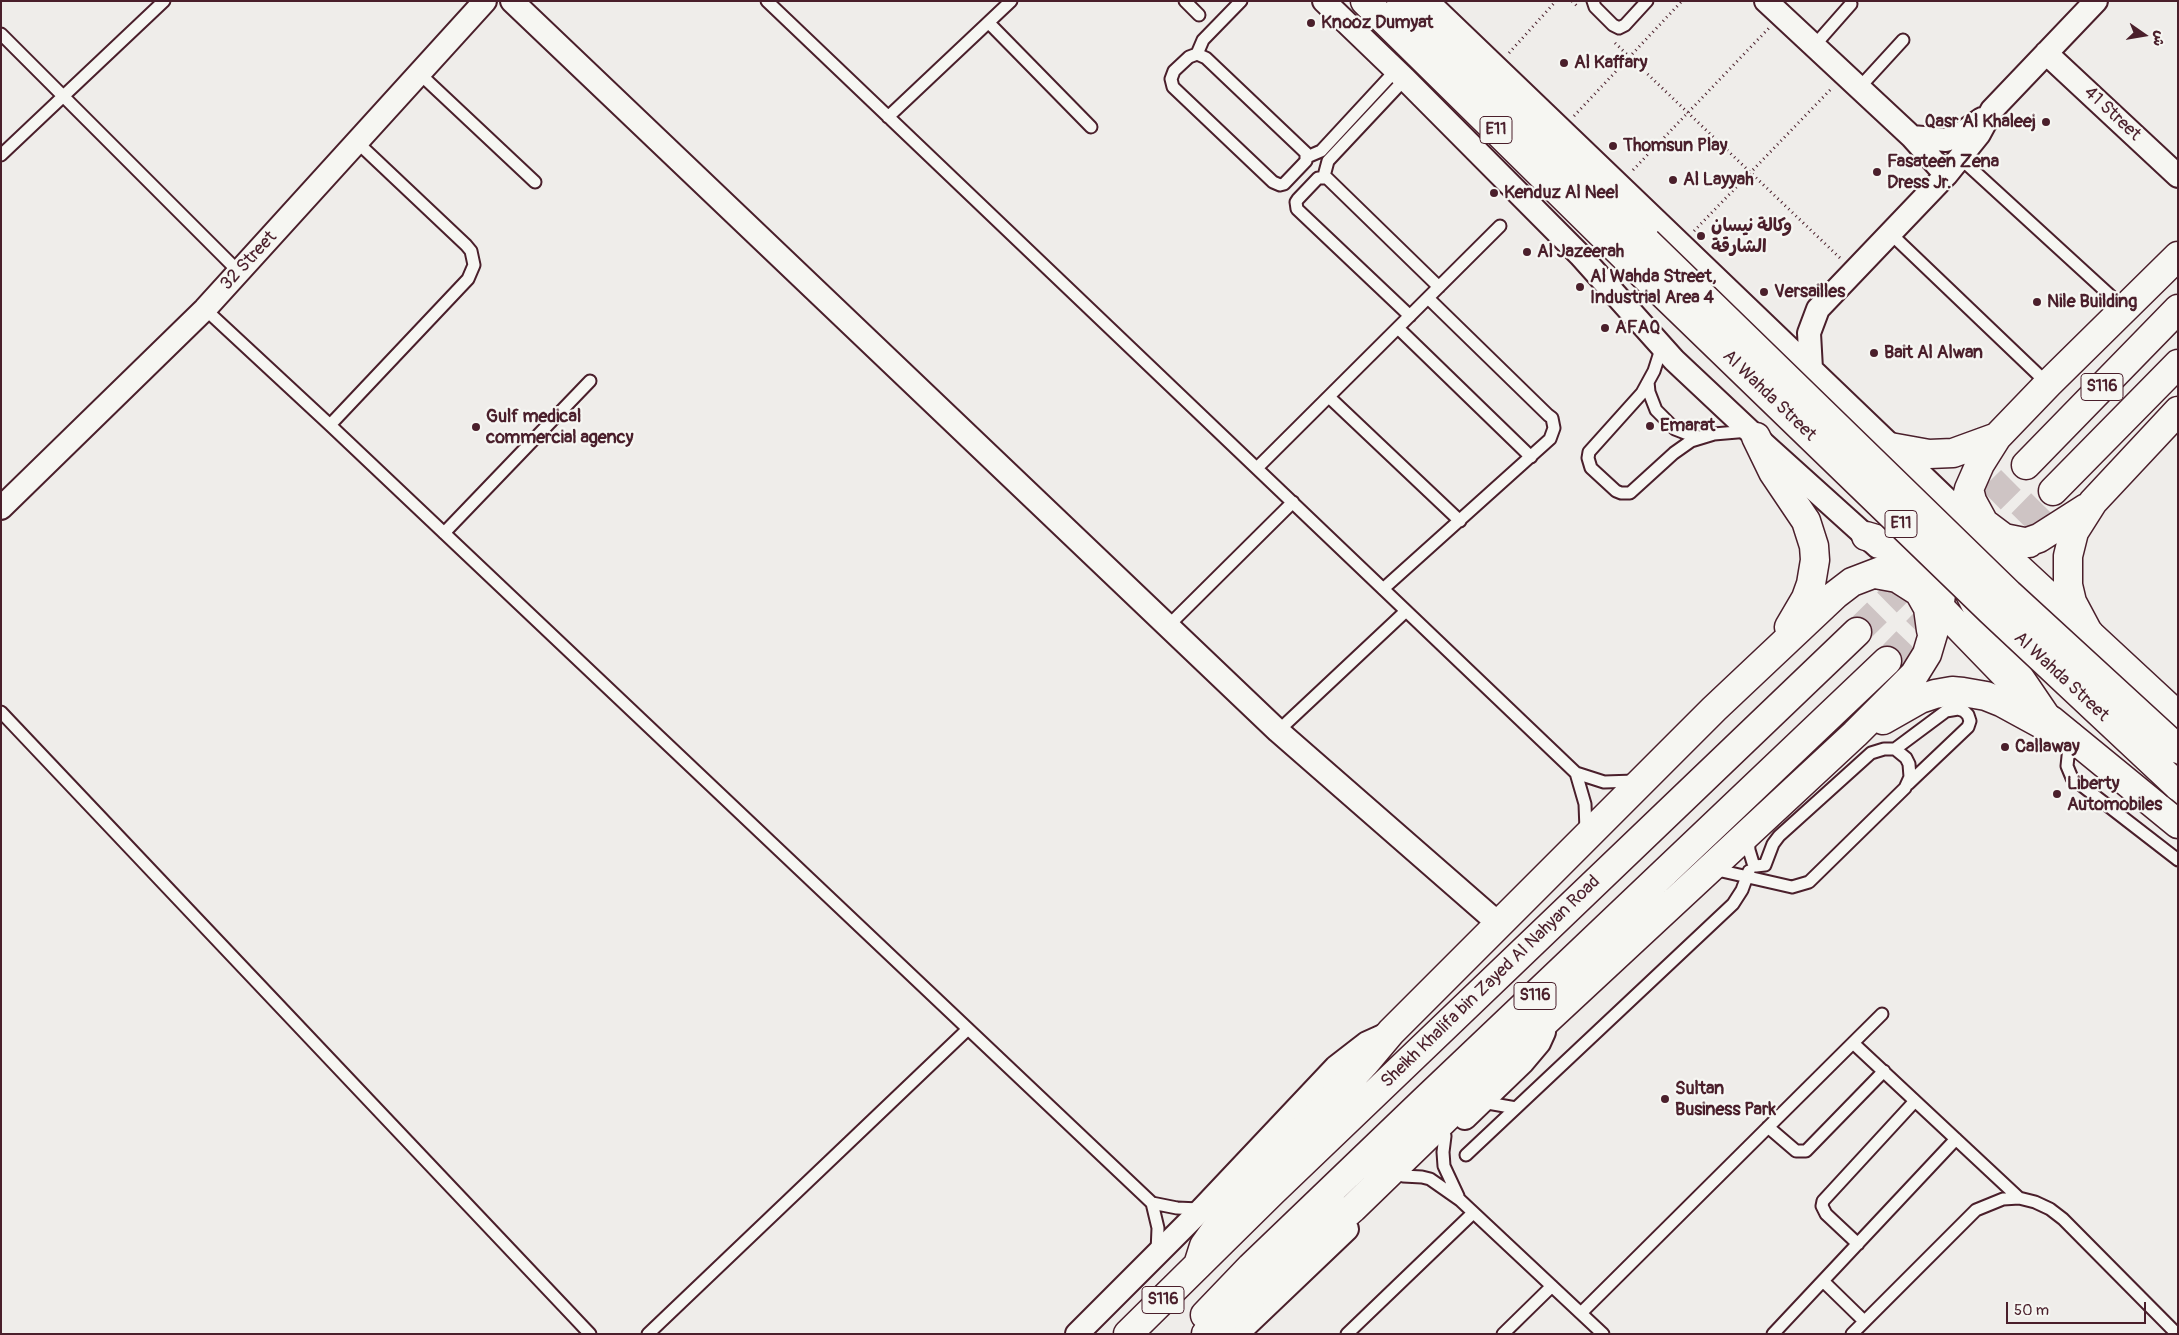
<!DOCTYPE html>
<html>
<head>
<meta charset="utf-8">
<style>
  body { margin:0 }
  #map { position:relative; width:2179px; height:1335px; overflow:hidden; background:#efedea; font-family:Pangolin,"Playpen Sans Arabic",sans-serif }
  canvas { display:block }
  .frame { position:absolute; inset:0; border:2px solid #4a1f2b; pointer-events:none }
  .north { position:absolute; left:2119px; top:10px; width:50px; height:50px; -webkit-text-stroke:4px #f6f6f2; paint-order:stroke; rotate:103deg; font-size:14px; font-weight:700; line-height:20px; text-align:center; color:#4a1f2b }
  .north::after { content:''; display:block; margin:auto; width:18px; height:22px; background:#4a1f2b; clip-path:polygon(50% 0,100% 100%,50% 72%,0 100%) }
  .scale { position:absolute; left:2006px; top:1302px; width:140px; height:22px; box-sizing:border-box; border:2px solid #4a1f2b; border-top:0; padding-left:6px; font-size:15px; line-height:18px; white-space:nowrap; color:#4a1f2b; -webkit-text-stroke:4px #f6f6f2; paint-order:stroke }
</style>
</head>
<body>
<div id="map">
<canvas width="2179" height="1335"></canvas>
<div class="frame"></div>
<div class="north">ش</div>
<div class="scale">50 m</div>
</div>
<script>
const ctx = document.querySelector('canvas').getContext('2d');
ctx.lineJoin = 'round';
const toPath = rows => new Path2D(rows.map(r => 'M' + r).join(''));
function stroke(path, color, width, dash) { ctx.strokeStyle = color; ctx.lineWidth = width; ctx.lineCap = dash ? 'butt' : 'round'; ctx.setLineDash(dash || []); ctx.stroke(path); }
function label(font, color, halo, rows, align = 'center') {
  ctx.font = font + ' Pangolin,"Playpen Sans Arabic",sans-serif'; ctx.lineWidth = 4.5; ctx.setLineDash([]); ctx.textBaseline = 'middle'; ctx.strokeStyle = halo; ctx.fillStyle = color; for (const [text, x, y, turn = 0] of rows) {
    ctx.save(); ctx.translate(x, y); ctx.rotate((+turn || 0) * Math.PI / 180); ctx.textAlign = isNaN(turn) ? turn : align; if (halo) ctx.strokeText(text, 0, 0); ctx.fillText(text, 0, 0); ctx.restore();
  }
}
stroke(toPath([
  [1961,529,2026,465],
  [1992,553,2053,491],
  [1857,632,1922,568],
  [1887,661,1943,603]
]), '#cec4c4', 28, [28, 14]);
const service = toPath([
  [767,1,1576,773,1604,782,1635,781],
  [1185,1,1199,15],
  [1593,1,1595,7,1613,25,1619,28,1625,25,1647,1],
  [989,23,1091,127],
  [1,34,239,272],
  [1814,46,1851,4],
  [1197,54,1206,58,1306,153,1306,161,1284,184,1280,185,1273,182,1173,87,1171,79,1174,71,1189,57,1197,54],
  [1197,54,1203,40,1241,1],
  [420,74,535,182],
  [1859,88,1903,40],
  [888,117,1011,1],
  [1,155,164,1],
  [1307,157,1321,151,1396,70],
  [1960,158,2125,309],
  [1324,176,1328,161,1405,79],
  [1890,233,2048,384],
  [205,309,330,425,1152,1203,1158,1228,1157,1252],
  [1410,316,1297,209,1296,202,1298,199,1318,178,1327,178,1439,287],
  [1398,328,1531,457],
  [1662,346,1654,371,1642,393,1589,452,1588,458,1591,468,1616,491,1621,493,1630,493,1674,453,1691,441,1714,434,1749,431],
  [1648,382,1649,392,1656,410,1675,429,1693,436,1701,437],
  [1329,397,1460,521],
  [330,425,468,279,474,265,471,251,466,245,358,143],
  [1257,468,1500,226],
  [444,533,590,381],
  [1383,589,1550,439,1554,428,1552,418,1548,415,1428,298],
  [1168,626,1293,502],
  [1,712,590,1334],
  [1278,731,1406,611],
  [2070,737,2067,766,2072,778,2178,860],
  [1895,749,1946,711,1958,709,1964,711,1968,715,1970,721,1968,727,1908,784],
  [1576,773,1585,804,1586,830],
  [1713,869,1792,887,1809,882,1905,788,1910,777,1909,764,1906,758,1895,749,1884,749,1871,753,1779,836,1773,844,1765,865,1756,866,1753,863,1749,850,1748,837],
  [1853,1043,2019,1198],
  [1482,1102,1516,1108],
  [1768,1127,1796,1151,1806,1151,1884,1071],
  [1445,1136,1443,1152,1444,1166,1458,1196],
  [1466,1155,1733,904,1742,890,1749,871],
  [1403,1176,1422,1177,1430,1179,1460,1200,1603,1334],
  [1152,1203,1177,1208,1199,1209],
  [1858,1244,1826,1214,1822,1206,1823,1201,1915,1101],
  [1823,1281,1864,1321],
  [1581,1313,1882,1014],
  [648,1334,968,1029],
  [1347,1334,1473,1213],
  [1503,1334,1552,1286],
  [1773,1334,1956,1139],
  [1852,1334,1976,1210,2003,1199,2019,1198,2035,1202,2050,1209,2063,1219,2177,1334]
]);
const minor = toPath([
  [512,1,1278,731,1499,924],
  [1324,1,1405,79,1580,255,1674,360,1756,437,1878,547],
  [1427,1,1962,514],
  [1766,1,1912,137,1946,175],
  [2046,53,2178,176],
  [1912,137,1946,140,1959,135,1982,119],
  [1811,369,1809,333,1818,309,1946,175,1979,134,1992,110,2096,1],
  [1,508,205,309,485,1],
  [1465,1118,1523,1062,1539,1043,1544,1032],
  [1077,1334,1202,1209,1336,1067,1367,1043,1387,1034],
  [1237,1334,1347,1229]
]);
const tertiary = toPath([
  [1985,537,2178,716],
  [1925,592,2017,687],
  [2051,720,2178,824]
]);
const trunk = toPath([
  [1756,437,1773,472,1806,521,1814,546,1815,560,1811,584,1806,598,1789,627],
  [1890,447,1929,454,1953,453,1997,437],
  [2026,465,2178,309],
  [1969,489,1972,501,1984,523,2004,538,2029,543],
  [2053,491,2178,364],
  [1866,536,1903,547,1922,550,1959,553,1999,552,2039,538,2086,508],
  [1875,574,1897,578,1919,592,1928,608,1931,630],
  [2007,587,2089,633],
  [2088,632,2072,602,2068,585,2068,556,2074,532,2093,502,2178,411],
  [2045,715,1992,637,1967,588,1959,553,1958,541,1959,528,1969,489,1980,464,1997,437,2048,384,2178,256],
  [1883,720,1920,699,1935,694,1952,691,1963,692,1986,696,2001,702,2045,726,2070,736],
  [1198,1265,1204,1246,1232,1207,1365,1063,1391,1032,1714,709,1835,595,1852,582,1886,569,1922,565,1960,570],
  [1205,1315,1251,1267,1424,1101,1887,661],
  [1128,1334,1272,1192,1857,632],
  [1206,1334,1353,1208,1548,1019,1855,734,1914,675,1927,654,1938,617,1942,587,1942,551,1939,533,1934,519,1918,489,1890,447]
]);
const motorway = toPath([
  [1365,1,1627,259],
  [1401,1,1647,242]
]);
stroke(service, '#4a1f2b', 15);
stroke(minor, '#4a1f2b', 26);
stroke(tertiary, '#4a1f2b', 31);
stroke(trunk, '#4a1f2b', 31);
stroke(motorway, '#4a1f2b', 31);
stroke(toPath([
  [1572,1,1578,7],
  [1615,43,1840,258],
  [1509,53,1556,1],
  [1574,116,1682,1],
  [1633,170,1769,28],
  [1694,231,1832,88]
]), '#4a1f2b', 3, [1, 4]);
stroke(service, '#f6f6f2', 11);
stroke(minor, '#f6f6f2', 22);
stroke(tertiary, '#f6f6f2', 28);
stroke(trunk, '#f6f6f2', 28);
stroke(motorway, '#f6f6f2', 28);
const motorwayBridge = toPath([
  [1647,242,2009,594,2178,749],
  [1627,259,1991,611,2178,786]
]);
stroke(motorwayBridge, '#4a1f2b', 31, []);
stroke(motorwayBridge, '#f6f6f2', 28);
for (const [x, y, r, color] of [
  [1311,23,5,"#4a1f2b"],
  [1564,63,5,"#4a1f2b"],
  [2046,122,5,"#4a1f2b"],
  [1613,146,5,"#4a1f2b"],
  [1877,172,5,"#4a1f2b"],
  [1673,180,5,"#4a1f2b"],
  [1494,193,5,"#4a1f2b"],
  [1701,236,5,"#4a1f2b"],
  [1527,252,5,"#4a1f2b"],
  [1580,287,5,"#4a1f2b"],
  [1764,292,5,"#4a1f2b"],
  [2037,302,5,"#4a1f2b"],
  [1605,328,5,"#4a1f2b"],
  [1874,353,5,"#4a1f2b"],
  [1650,426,5,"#4a1f2b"],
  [476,427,5,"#4a1f2b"],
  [2005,747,5,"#4a1f2b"],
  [2057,794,5,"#4a1f2b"],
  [1665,1099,5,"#4a1f2b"]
]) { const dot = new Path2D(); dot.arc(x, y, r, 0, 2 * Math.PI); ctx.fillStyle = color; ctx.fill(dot); stroke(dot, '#f6f6f2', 2); }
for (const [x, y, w] of [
  [1496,130,32],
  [2102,387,42],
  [1901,524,32],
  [1535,996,42],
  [1163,1300,42]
]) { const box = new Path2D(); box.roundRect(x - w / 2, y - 13.5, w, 27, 4); ctx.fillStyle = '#f6f6f2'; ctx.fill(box); stroke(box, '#4a1f2b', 1); }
label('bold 16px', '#4a1f2b', null, [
  ["E11",1496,130],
  ["S116",2102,387],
  ["E11",1901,524],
  ["S116",1535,996],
  ["S116",1163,1300]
]);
label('bold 18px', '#4a1f2b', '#f6f6f2', [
  ["Knooz Dumyat",1321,23],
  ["Al Kaffary",1574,63],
  ["Qasr Al Khaleej",2036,122,"right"],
  ["Thomsun Play",1623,146],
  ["Fasateen Zena",1887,162],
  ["Dress Jr.",1887,183],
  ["Al Layyah",1683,180],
  ["Kenduz Al Neel",1504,193],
  ["وكالة نيسان",1711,226],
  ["الشارقة",1711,247],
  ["Al Jazeerah",1537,252],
  ["Al Wahda Street,",1590,277],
  ["Industrial Area 4",1590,298],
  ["Versailles",1774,292],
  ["Nile Building",2047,302],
  ["AFAQ",1615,328],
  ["Bait Al Alwan",1884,353],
  ["Gulf medical",486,417],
  ["commercial agency",486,438],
  ["Emarat",1660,426],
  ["Callaway",2015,747],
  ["Liberty",2067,784],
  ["Automobiles",2067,805],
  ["Sultan",1675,1089],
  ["Business Park",1675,1110]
], 'left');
label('18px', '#4a1f2b', '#f6f6f2', [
  ["41 Street",2112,114,43],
  ["32 Street",249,261,-47],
  ["Al Wahda Street",1769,396,44],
  ["Al Wahda Street",2061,677,43],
  ["Sheikh Khalifa bin Zayed Al Nahyan Road",1491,982,-44]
]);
</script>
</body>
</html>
